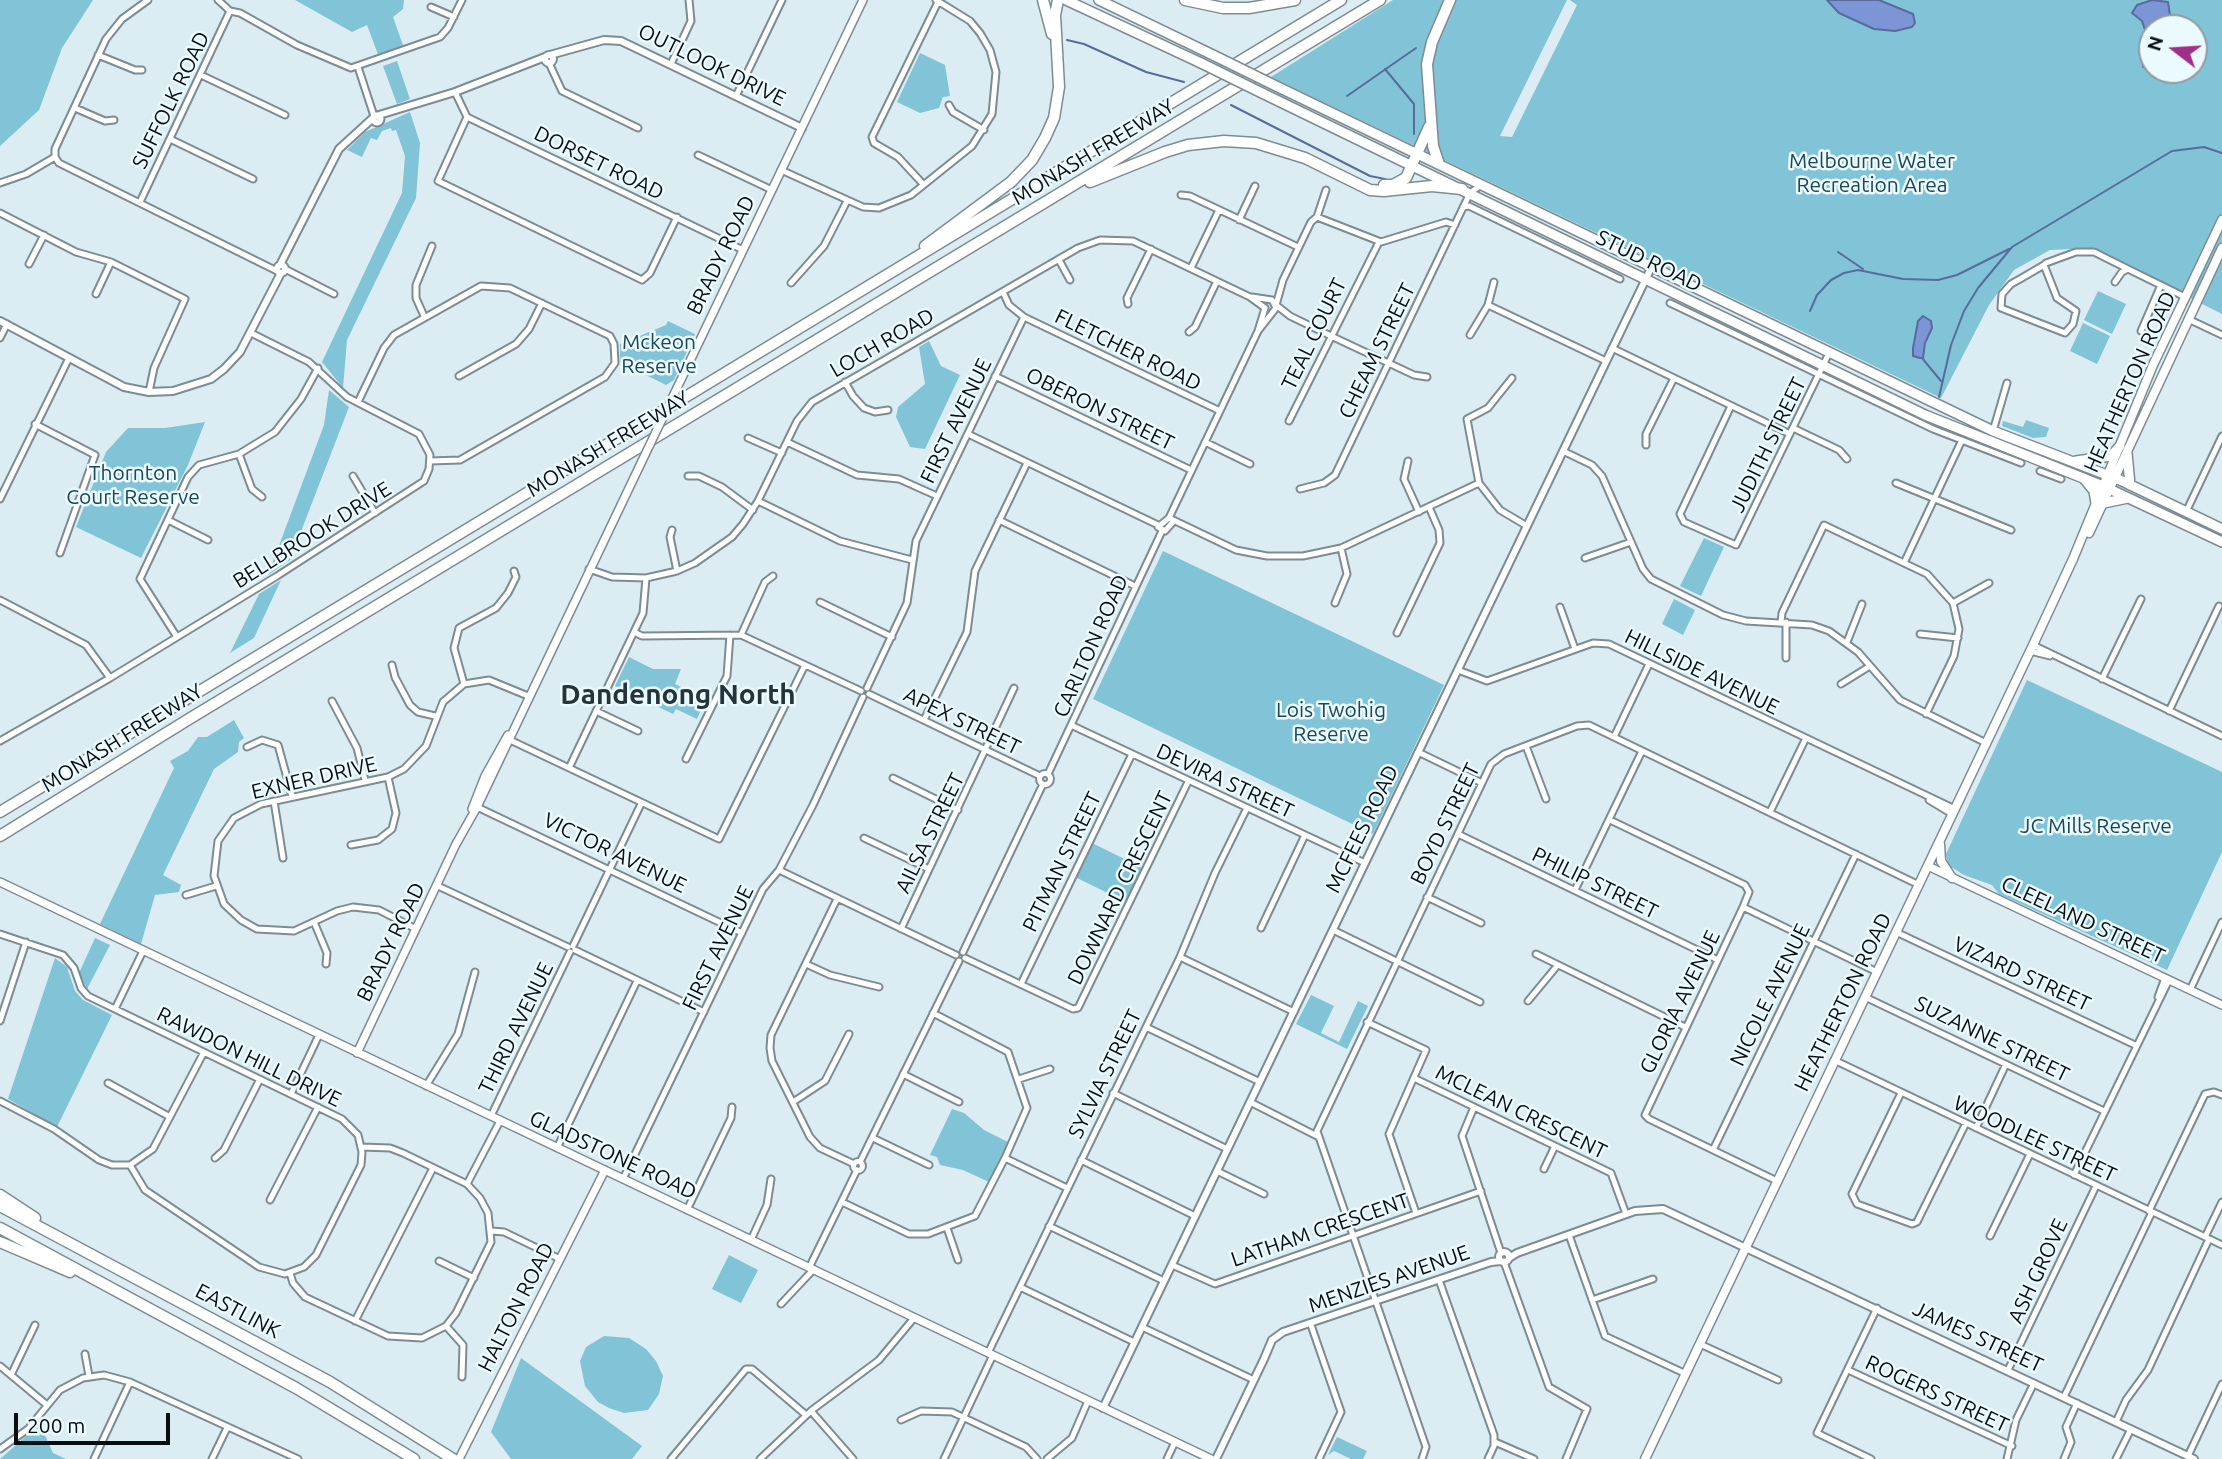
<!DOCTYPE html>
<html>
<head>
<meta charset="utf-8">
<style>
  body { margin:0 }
  #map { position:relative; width:2222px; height:1459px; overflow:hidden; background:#dbedf3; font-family:Ubuntu,sans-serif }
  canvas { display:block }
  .north { position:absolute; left:2138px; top:14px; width:70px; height:70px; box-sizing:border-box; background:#ebfaff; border:2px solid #909c9f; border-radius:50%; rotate:287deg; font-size:19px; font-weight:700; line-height:28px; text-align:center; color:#080e10 }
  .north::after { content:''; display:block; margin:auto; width:24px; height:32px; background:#a12e89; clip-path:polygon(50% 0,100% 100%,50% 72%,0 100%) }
  .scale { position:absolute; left:14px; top:1413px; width:156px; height:32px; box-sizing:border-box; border:4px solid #080e10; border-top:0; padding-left:9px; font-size:21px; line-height:24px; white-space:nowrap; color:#080e10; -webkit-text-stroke:5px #ebfaff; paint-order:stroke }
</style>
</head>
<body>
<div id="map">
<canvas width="2222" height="1459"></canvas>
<div class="north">N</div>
<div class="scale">200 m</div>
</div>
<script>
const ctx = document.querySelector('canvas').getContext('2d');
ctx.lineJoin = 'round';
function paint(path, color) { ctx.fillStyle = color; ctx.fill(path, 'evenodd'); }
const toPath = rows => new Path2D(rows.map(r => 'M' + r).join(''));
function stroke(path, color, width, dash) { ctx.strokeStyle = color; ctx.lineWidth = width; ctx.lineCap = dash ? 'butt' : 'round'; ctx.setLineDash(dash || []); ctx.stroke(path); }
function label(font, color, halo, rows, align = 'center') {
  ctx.font = font + ' Ubuntu,sans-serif'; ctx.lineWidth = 5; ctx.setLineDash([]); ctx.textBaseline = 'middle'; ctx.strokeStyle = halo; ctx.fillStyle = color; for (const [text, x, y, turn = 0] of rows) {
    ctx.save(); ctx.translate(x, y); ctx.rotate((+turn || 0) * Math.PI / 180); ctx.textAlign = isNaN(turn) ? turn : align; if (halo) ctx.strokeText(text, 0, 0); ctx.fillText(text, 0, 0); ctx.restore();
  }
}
paint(toPath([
  [0,0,93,0,62,48,39,110,0,146],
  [295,0,404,0,403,9,393,17,404,48,379,57,367,25,352,32],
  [1393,0,1567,0,1500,136,1512,137,1577,5,1570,0,2222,0,2222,314,2091,248,2050,250,2014,270,1989,305,1941,398,1271,77],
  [2152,28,2194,28,2194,70,2152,70],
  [920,53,945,65,950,96,943,97,939,108,920,113,897,102],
  [397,61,410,99,397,104,383,66],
  [410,112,420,143,416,198,347,340,343,388,322,362,402,193,405,156,396,130,392,131,391,128,382,131,377,140,371,138,362,157,347,150,365,132],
  [2098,291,2126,304,2112,334,2084,320],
  [668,321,695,334,674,380,666,385,620,362,620,344,666,325],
  [2083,323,2110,336,2097,364,2070,351],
  [929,341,941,366,960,375,925,449,910,447,896,417,898,407,925,384,919,347],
  [329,390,349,407,290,560,268,575,324,425],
  [2026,420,2049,428,2046,437,2033,438,2002,426,2003,421,2023,427],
  [205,422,188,465,141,558,76,527,106,452,128,428,165,428],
  [1704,538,1724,547,1701,596,1680,586],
  [1163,551,1444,685,1373,834,1093,699],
  [281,580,254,638,230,653,259,594],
  [1674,599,1695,610,1683,635,1662,624],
  [629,657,653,669,681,669,675,684,706,699,697,719,676,709,673,714,615,686],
  [2027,680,2222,772,2222,852,2167,970,1999,894,1992,885,1964,875,1948,865,1946,854],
  [234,720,244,738,239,742,238,752,214,769,163,875,181,885,179,892,155,895,141,944,100,924,174,768,170,761,188,751,198,737,207,737],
  [1092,843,1145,869,1128,903,1075,877],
  [95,938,110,945,87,989,79,973],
  [55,958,67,967,75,991,83,1000,112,1015,57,1127,8,1099],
  [1311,995,1334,1006,1321,1033,1339,1042,1358,1001,1368,1006,1347,1049,1296,1024],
  [952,1109,964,1113,984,1130,1008,1142,989,1182,963,1170,940,1165,937,1157,930,1155],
  [729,1255,758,1270,741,1303,712,1289],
  [604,1336,629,1338,646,1349,656,1361,663,1376,659,1394,648,1410,624,1413,609,1408,598,1402,585,1386,580,1361,586,1347],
  [521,1358,642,1446,632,1459,511,1459,491,1432],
  [40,1424,53,1453,66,1459,0,1459],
  [1337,1437,1367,1451,1363,1459,1351,1459,1334,1451,1328,1455]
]), '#81c3d7');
const water = toPath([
  [1827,0,1879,0,1913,14,1915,23,1912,27,1895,31,1874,29,1839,13,1827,0],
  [2152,0,2168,2,2172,28,2152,28,2152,66,2143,67,2146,33,2142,21,2132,13,2137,5,2152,0],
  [1923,316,1931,321,1932,328,1925,343,1923,358,1920,358,1913,356,1913,348,1918,321,1923,316]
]);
paint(water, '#7b95d7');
stroke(water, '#586c9b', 2);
stroke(toPath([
  [1067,40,1084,44,1146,72,1184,82],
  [1385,69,1414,104,1414,134],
  [1347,96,1416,48],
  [1231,105,1370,176,1385,179],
  [1838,252,1863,269],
  [1810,311,1817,295,1831,280,1844,273,1858,270,1903,279,1938,280,1957,275,2009,249],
  [1922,358,1941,381],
  [1939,397,1951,345,1964,311,1978,288,2012,247,2172,151,2204,147,2222,153]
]), '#586c9b', 2);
const minor = toPath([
  [218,0,230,11,240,13,297,45,351,68,440,37,448,28,462,0],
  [431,7,454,17],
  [98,55,135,70,142,70],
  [549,63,562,91,638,128],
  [671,64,691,21,689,0],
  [358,67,374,116],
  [201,75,285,115],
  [455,92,467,117,743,250],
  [736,96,782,0],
  [949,105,953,112,984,130],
  [75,108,105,121,114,120],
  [467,117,438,181,642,280,650,273,677,217],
  [170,139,253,179],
  [698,155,772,190],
  [55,157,59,163,277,271],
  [781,170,863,207,879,208,911,195,972,146,992,114,996,72,990,50,980,33,970,21,936,0],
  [0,183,26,174,55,157,55,149,106,39,122,19,148,0],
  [923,184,898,157,874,143,872,137,938,2],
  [1326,190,1317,217,1311,222,1283,280,1276,305,1290,316,1331,336,1414,375,1427,377],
  [1181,195,1190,196,1298,247],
  [140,202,230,11],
  [1463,207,1469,206,1620,279],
  [0,213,76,252,111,262,185,299,154,368,149,392],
  [1317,217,1381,242,1446,222,1455,225],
  [1239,220,1255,186],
  [1059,260,1070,280],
  [29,264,44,235],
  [2044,265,2057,298,2076,311,2073,324,2065,333,2001,308,2002,294,2011,284,2020,279,2044,265,2046,263,2076,252,2094,252,2128,269],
  [1191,268,1219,210],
  [285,269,334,294],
  [2115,282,2122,272,2128,269,2185,297],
  [791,283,824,246,847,201],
  [96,294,111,262],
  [1670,303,1933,429,2021,463],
  [1128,304,1127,298,1151,249],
  [1488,305,1606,361],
  [424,316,416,298,416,285,432,246],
  [1024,317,1220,411],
  [2188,319,2222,335],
  [2141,331,2161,285],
  [1189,332,1195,327,1217,281],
  [1470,335,1488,305,1494,282],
  [0,338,7,324],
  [1612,348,1790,434],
  [459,376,516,344,529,329,542,303],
  [995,376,1191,470],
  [1512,378,1488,408,1467,419,1479,483,1500,510,1527,526],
  [845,382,853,396,864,408,875,412,888,410],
  [358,402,384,348,394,335,481,286,510,288,610,336,614,344,615,363,605,377,460,460,430,461],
  [1731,406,1680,514,1684,522,1736,545],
  [1289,421,1379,242],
  [35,424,95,455,60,553],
  [1793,428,1839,450,1847,459],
  [1993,431,2007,383],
  [968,434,1158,525],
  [748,438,782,453],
  [787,442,857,475,899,479,937,496],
  [1205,442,1250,464],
  [1646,445,1646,434,1674,378],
  [1563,451,1592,465,1602,476,1643,569,1651,579,1723,615,1746,621,1812,625,1829,631,1858,652,1900,700,1986,743],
  [239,454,252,489,262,497],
  [1408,461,1404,479,1419,512],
  [2040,471,2061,479],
  [353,476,375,513],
  [688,476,699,476,722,487,753,510],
  [1896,483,2011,530],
  [1300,489,1324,483,1335,475,1470,193,1481,185],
  [0,499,69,358],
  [758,501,840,541,912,560],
  [2186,512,2222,436],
  [1169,518,1258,331,1276,308,1272,300,1252,297],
  [168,520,208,540],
  [999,520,1135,586],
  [1173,522,1165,531,1158,527,1169,518,1236,550,1267,556,1303,556,1341,548,1479,483],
  [672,530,670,537,677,571],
  [1736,545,1829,353],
  [1585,558,1631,542],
  [1904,563,1962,440],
  [589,569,612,577,646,578,677,571,695,563,732,537,743,524,758,501,797,421,812,402,1078,248,1100,240,1133,241,1250,297,1265,308,1258,331],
  [0,600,86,645,110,678],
  [820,602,892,637],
  [1335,603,1347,574,1341,548],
  [1953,603,1989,583],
  [1560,607,1575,649],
  [1781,622,1782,613,1824,525,1927,574,1953,603,1959,629,1954,656,1926,714],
  [634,632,642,636,741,635,861,691],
  [1397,633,1440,543,1439,530,1429,507],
  [1920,634,1958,638],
  [741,635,765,582,773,576],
  [177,637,140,579,188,477,199,465,239,454,275,432,301,399,318,368],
  [1847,642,1862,604],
  [2033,645,2222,736],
  [2030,651,2050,656],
  [1786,658,1786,622],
  [392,665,395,677,410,705,418,712,435,716],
  [1458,670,1487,681,1593,643,1609,644,1955,809],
  [2102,679,2141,599],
  [464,684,454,648,459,628,496,608,508,593,516,577,514,571],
  [1841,684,1870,666],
  [867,688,907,603,916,541,1024,317,1009,305,1003,292],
  [869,694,1040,776],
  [332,701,357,748,365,780],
  [596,711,638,731],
  [2169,711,2219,606],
  [924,720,967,632,975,571,1027,463],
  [1073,726,1365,863],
  [1614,737,1649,664],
  [510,740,719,839,805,665],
  [0,741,110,678,277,576,424,481,429,469,430,455,419,434,347,397,309,362,251,333],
  [1526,746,1546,799],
  [247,747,262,740,278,745,292,796],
  [1418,752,1482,783],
  [686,759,727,676,730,635],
  [569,768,643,613,646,578],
  '1039.5 779a5.5 5.5 0 1 1 11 0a5.5 5.5 0 1 1-11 0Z',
  [1048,774,1162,531],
  [893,778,958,810],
  [1929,800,1952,814],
  [274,801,283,858],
  [477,807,742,933],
  [1770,812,1805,740],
  [1610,820,1745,885,1749,892,1743,907,1877,972],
  [1458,834,1718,960],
  [864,838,929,869],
  [351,845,378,840,392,829,396,813,388,777],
  [779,870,956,955],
  [438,886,568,947],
  [1575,890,1642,751],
  [186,895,216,886],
  [1427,897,1481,923],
  [837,899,771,1035,770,1048,772,1061,810,1137,820,1148,854,1164],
  [1743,907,1645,1115,1649,1119,1777,1181],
  [314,922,327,953,326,964],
  [1261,928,1305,835],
  [416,929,379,910,353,907,337,911,294,931,257,929,241,920,224,904,214,876,218,841,234,818,261,804,388,777,404,769,426,746,443,702,464,684,489,680,528,696],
  [901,929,1014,688],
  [1333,930,1480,1002],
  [1896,932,2135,1045],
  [0,934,63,955,74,968,81,988,88,996,342,1119,358,1135,362,1152,361,1165,316,1255,304,1267,285,1274,259,1267,145,1190,130,1165],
  [573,946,641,804],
  [575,950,704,1012],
  [963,952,1043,784],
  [1536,954,1685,1027],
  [1180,957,1294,1012],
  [965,958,1073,1009,1078,1008,1188,782],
  [806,964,830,975,879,987],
  [1021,984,1132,754],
  [2190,990,2222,922],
  [1865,997,2104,1111],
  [2158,997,2165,978],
  [1528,1001,1557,966],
  [115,1009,143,951],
  [0,1021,26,942],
  [1367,1022,1426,1050,1389,1134,1416,1213],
  [1146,1027,1260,1082],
  [1834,1060,2222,1245],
  [903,1074,959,1102],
  [1019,1079,1050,1069],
  [1416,1079,1611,1173,1626,1214],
  [108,1083,170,1117],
  [426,1086,458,1034,475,972],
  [1113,1093,1227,1149],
  [1901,1093,1852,1194,1857,1204,1912,1224,1917,1222,1966,1123],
  [291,1094,319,1035],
  [0,1101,54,1129,99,1160,112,1165,130,1165,153,1149,204,1052],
  [793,1102,825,1081,849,1034],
  [1250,1102,1317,1136],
  [1474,1107,1462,1136,1501,1253],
  [491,1116,570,952],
  [1976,1128,2006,1064],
  [873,1138,929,1165],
  [557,1148,637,981],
  [1713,1150,1856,854],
  [215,1158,224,1150,260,1079],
  [1005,1158,1067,1188],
  [1081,1160,1195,1216],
  '853.5 1166a4.5 4.5 0 1 1 9 0a4.5 4.5 0 1 1-9 0Z',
  [860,1162,959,961],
  [1544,1169,1555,1146],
  [1217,1171,1264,1194],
  [2074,1175,2169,980],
  [623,1179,763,889,779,870,813,805,863,697],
  [467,1184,500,1121],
  [270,1200,318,1107],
  [842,1202,909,1234,928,1234,975,1216,1005,1158,1027,1108,1008,1052,933,1013],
  [687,1210,731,1118,732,1107],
  [2149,1211,2205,1094,2214,1092,2222,1095],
  [1049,1226,1164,1281],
  [947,1228,958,1260],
  [492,1231,504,1232,560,1259],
  [1569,1235,1605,1336,1686,1374],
  [1990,1236,2030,1154],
  [2205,1237,2222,1202],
  [751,1240,767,1205,771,1179],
  [439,1261,474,1278],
  [1504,1262,1549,1387,1587,1409,1566,1459],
  [1172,1265,1215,1284,1481,1191],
  [809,1268,857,1170],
  [290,1273,293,1283,305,1297,388,1336,422,1338,446,1326,456,1313,491,1242,488,1213,480,1198,467,1184,403,1153,390,1148,362,1147],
  [1439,1280,1494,1435,1494,1446,1488,1459],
  [1020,1287,1134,1342],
  [1592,1300,1653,1279],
  [781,1304,813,1270],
  [355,1321,433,1168],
  [1311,1325,1341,1412,1319,1459],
  [446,1326,463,1345,462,1377],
  [1142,1327,1254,1380],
  [1700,1344,1778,1380],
  [988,1353,1180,957,1215,873,1247,808],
  [85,1354,89,1376],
  [0,1366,47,1405],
  [1848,1370,2012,1446],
  [2008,1370,2096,1186],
  [11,1375,35,1325],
  [2064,1397,2152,1212],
  [811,1411,853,1459],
  [901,1420,921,1411,952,1412,1026,1447,1037,1459],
  [2116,1422,2126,1400,2148,1370,2209,1239],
  [1495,1442,1534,1459],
  [0,1449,28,1429,60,1390,83,1378,104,1375,130,1382,298,1459],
  [2188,1456,2222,1384],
  [94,1459,130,1382],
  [212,1459,227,1428],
  [671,1459,746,1369,752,1369,806,1415],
  [760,1459,812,1410,879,1360,914,1318],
  [944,1459,993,1355],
  [1047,1459,1072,1438,1088,1401],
  [1167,1459,1175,1442],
  [1422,1459,1426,1447,1317,1131,1491,764,1504,754,1577,726,1589,725,1919,885],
  [1871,1459,1817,1433,1877,1308],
  [2007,1459,2016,1420,2034,1383],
  [2064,1459,2071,1442,2066,1427,2077,1403],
  [2116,1459,2131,1429]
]);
const tertiary = toPath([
  [550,55,604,40,621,41,802,128],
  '545 59a4 4 0 1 1 8 0a4 4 0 1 1-8 0Z',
  [379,115,455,92,545,57],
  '373.5 119a3.5 3.5 0 1 1 7 0a3.5 3.5 0 1 1-7 0Z',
  '277 269a4 4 0 1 1 8 0a4 4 0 1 1-8 0Z',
  [280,265,339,149,374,117],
  [0,321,124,387,149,392,173,391,211,379,224,369,240,352,281,273],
  '1499 1257a5 5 0 1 1 10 0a5 5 0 1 1-10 0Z',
  [1509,1258,1517,1253,1635,1211,1663,1209,2194,1459],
  [1264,1359,1272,1340,1283,1332,1491,1262,1501,1261],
  [1103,1408,1652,266],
  [1216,1459,1264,1359]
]);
const secondary = toPath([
  [677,388,863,0],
  [472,809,485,776,508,735],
  [455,846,477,807,642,461],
  [1928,866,2222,1005],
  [0,882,1211,1459],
  [357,1053,457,842],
  [459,1459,605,1170]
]);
const primary = toPath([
  [2089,533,2222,248],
  [1940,844,1941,861,1952,878],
  [1645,1459,2033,645,2073,559,2153,365,2222,220]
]);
const trunk = toPath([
  [1066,0,1201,63],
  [1099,0,1215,56],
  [1276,86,1993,431,2120,480,2222,529],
  [1262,93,1925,415,2103,486,2222,542],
  [2127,453,2130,485],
  [2076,461,2111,456,2120,446],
  [2085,480,2094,491,2096,503],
  [2104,503,2128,498]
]);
const motorway = toPath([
  [1043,0,1052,34],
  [1185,0,1223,8,1249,8,1295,0],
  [1438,161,1433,146,1427,64,1432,42,1450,0],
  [1090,182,1165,152,1188,145,1224,141,1256,143,1305,158,1370,190,1384,191,1432,186,1462,189],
  [1384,185,1393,185,1406,178,1429,127],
  [925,246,1011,182,1032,160,1045,138,1054,118,1059,87,1055,15,1058,0],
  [0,812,1341,0],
  [0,836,189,719,1380,0],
  [0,1195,35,1218],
  [0,1206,330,1382,453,1459],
  [0,1228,296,1388,414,1459],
  [0,1242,70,1272]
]);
stroke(minor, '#7c8c92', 9);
stroke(tertiary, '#7c8c92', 10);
stroke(secondary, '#7c8c92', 10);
stroke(primary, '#7c8c92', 11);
stroke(trunk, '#7c8c92', 12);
stroke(motorway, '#7c8c92', 13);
stroke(minor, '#fff', 5);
stroke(tertiary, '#fff', 6);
stroke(secondary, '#fff', 7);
stroke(primary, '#fff', 8);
stroke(trunk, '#fff', 9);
stroke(motorway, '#fff', 10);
const secondaryBridge = toPath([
  [642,461,677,388]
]);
const trunkBridge = toPath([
  [1215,56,1276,86],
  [1201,63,1262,93]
]);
stroke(secondaryBridge, '#7c8c92', 10, []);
stroke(trunkBridge, '#7c8c92', 12, []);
stroke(secondaryBridge, '#fff', 7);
stroke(trunkBridge, '#fff', 9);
label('21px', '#080e10', '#ebfaff', [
  ["OUTLOOK DRIVE",712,65,26],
  ["SUFFOLK ROAD",171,100,-64],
  ["MONASH FREEWAY",1093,152,-31],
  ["DORSET ROAD",599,163,26],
  ["BRADY ROAD",721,255,-64],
  ["STUD ROAD",1649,261,26],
  ["TEAL COURT",1314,334,-64],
  ["LOCH ROAD",882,343,-30],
  ["FLETCHER ROAD",1128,350,26],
  ["CHEAM STREET",1377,351,-64],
  ["HEATHERTON ROAD",2130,382,-66],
  ["OBERON STREET",1100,409,26],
  ["FIRST AVENUE",956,421,-64],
  ["MONASH FREEWAY",608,444,-31],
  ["JUDITH STREET",1768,445,-64],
  ["BELLBROOK DRIVE",312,535,-32],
  ["CARLTON ROAD",1091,646,-66],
  ["HILLSIDE AVENUE",1702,672,26],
  ["APEX STREET",962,721,26],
  ["MONASH FREEWAY",122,738,-32],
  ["EXNER DRIVE",314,778,-13],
  ["DEVIRA STREET",1225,781,25],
  ["BOYD STREET",1445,824,-64],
  ["MCFEES ROAD",1362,829,-64],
  ["AILSA STREET",930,833,-64],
  ["VICTOR AVENUE",615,853,26],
  ["PITMAN STREET",1062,862,-64],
  ["PHILIP STREET",1595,883,26],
  ["DOWNARD CRESCENT",1120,888,-64],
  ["CLEELAND STREET",2083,920,25],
  ["BRADY ROAD",391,942,-64],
  ["FIRST AVENUE",718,948,-64],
  ["VIZARD STREET",2022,974,25],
  ["NICOLE AVENUE",1770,995,-64],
  ["GLORIA AVENUE",1680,1002,-64],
  ["HEATHERTON ROAD",1843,1002,-64],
  ["THIRD AVENUE",516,1028,-64],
  ["SUZANNE STREET",1992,1039,26],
  ["RAWDON HILL DRIVE",249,1057,26],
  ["SYLVIA STREET",1105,1074,-64],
  ["MCLEAN CRESCENT",1521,1112,26],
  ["WOODLEE STREET",2035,1139,25],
  ["GLADSTONE ROAD",613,1155,25],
  ["LATHAM CRESCENT",1320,1230,-19],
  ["ASH GROVE",2038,1271,-65],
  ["MENZIES AVENUE",1389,1279,-19],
  ["HALTON ROAD",516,1307,-63],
  ["EASTLINK",238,1311,28],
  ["JAMES STREET",1978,1337,25],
  ["ROGERS STREET",1937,1394,25]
]);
label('21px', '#1b4754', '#ebfaff', [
  ["Melbourne Water",1872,161],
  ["Recreation Area",1872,185],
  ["Mckeon",659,342],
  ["Reserve",659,366],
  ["Thornton",133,473],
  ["Court Reserve",133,497],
  ["Lois Twohig",1331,710],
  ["Reserve",1331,734],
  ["JC Mills Reserve",2096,826]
]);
label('bold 28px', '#253439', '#ebfaff', [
  ["Dandenong North",678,695]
]);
</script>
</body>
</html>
